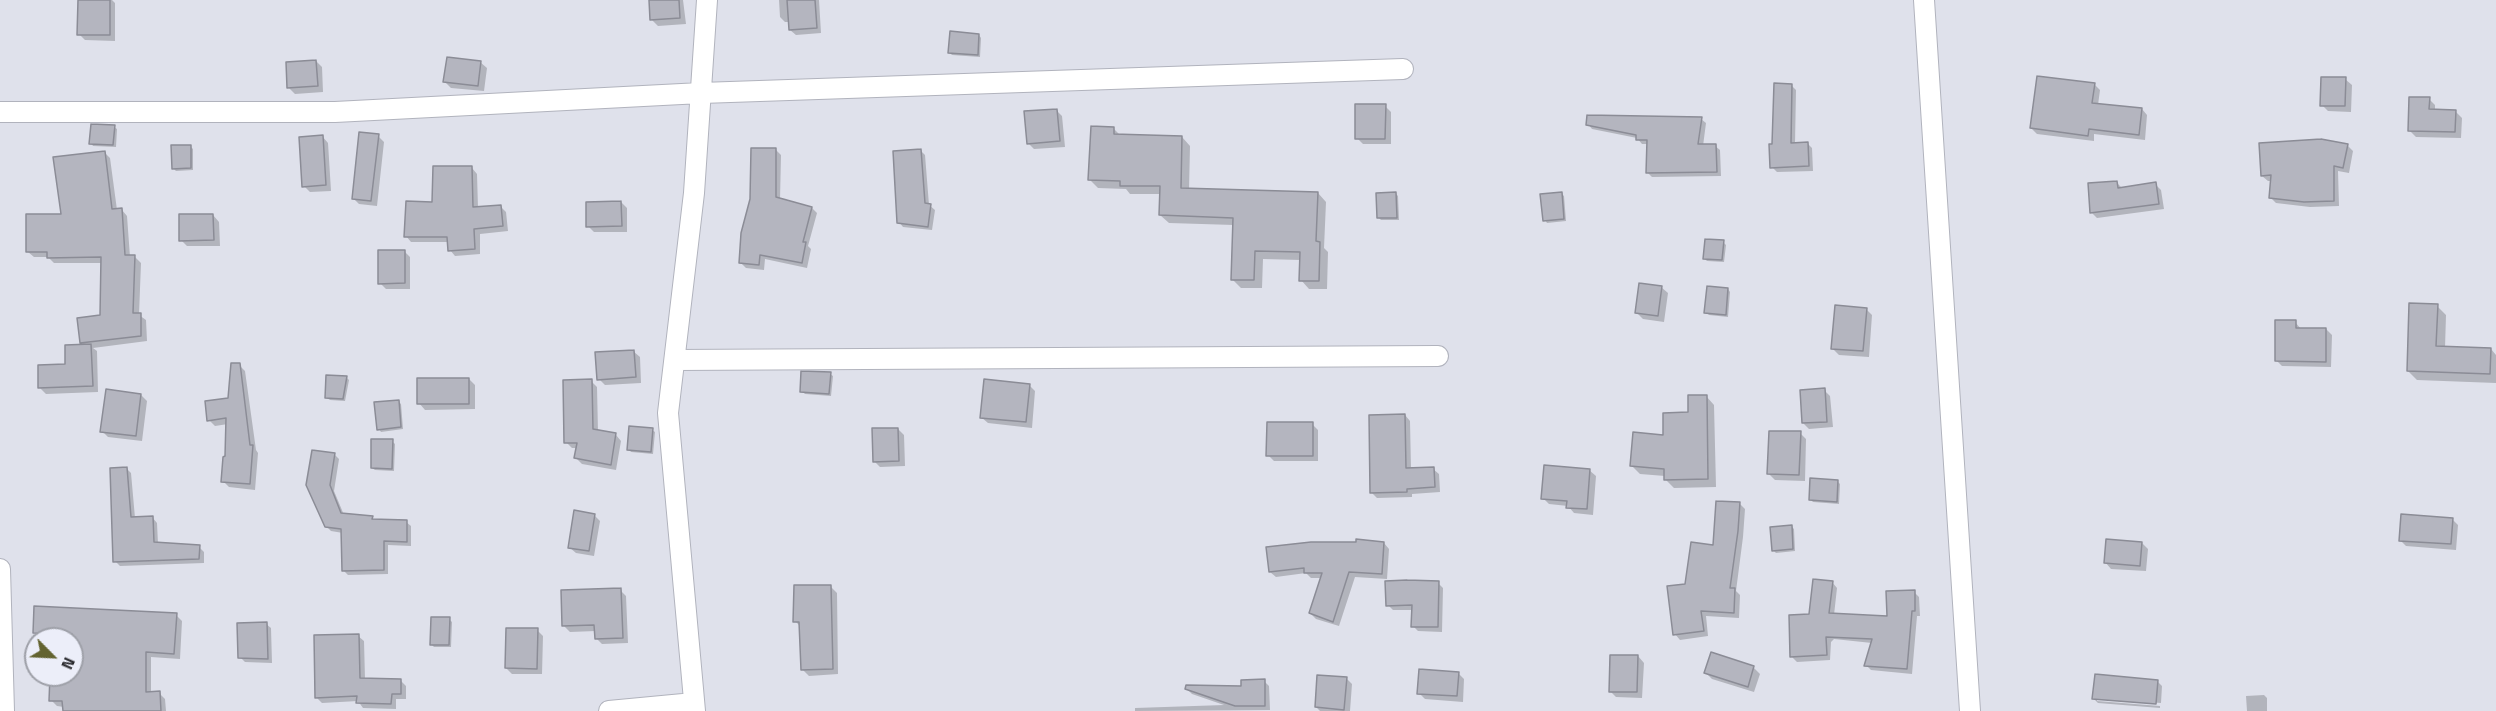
<!DOCTYPE html>
<html>
<head>
<meta charset="utf-8">
<style>
  body { margin:0 }
  #map { position:relative; width:2496px; height:711px; overflow:hidden; background:#dfe1eb; font-family:"Titillium Web",sans-serif }
  canvas { display:block }
  .north { position:absolute; left:24px; top:627px; width:60px; height:60px; box-sizing:border-box; background:#eceef9; border:2px solid #9ea0a8; border-radius:50%; rotate:114deg; font-size:16px; font-weight:700; line-height:24px; text-align:center; color:#2a2a2e }
  .north::after { content:''; display:block; margin:auto; width:21px; height:27px; background:#636330; clip-path:polygon(50% 0,100% 100%,50% 72%,0 100%) }
</style>
</head>
<body>
<div id="map">
<canvas width="2496" height="711"></canvas>
<div class="north">N</div>
</div>
<script>
const ctx = document.querySelector('canvas').getContext('2d');
ctx.lineJoin = 'round';
function paint(path, color) { ctx.fillStyle = color; ctx.fill(path, 'evenodd'); }
const toPath = rows => new Path2D(rows.map(r => 'M' + r).join(''));
function stroke(path, color, width, dash) { ctx.strokeStyle = color; ctx.lineWidth = width; ctx.lineCap = dash ? 'butt' : 'round'; ctx.setLineDash(dash || []); ctx.stroke(path); }
paint(toPath([
  [80,0,112,0,115,3,115,41,85,40,79,34],
  [651,0,683,0,686,24,658,26,652,20],
  [779,0,819,0,821,33,796,35,790,30,790,22,785,22,780,17],
  [979,35,981,38,980,57,952,55,949,52],
  [316,61,322,67,323,92,295,94,289,88],
  [480,62,487,68,484,91,451,88,445,82],
  [2345,79,2352,85,2351,112,2328,111,2322,105],
  [2094,84,2100,90,2098,105,2142,109,2147,115,2145,140,2094,134,2094,141,2037,134,2031,128],
  [1791,85,1796,90,1795,144,1807,143,1812,148,1813,171,1777,172,1772,167,1774,145],
  [2429,99,2435,105,2435,111,2455,111,2462,118,2461,138,2416,137,2410,131],
  [1385,106,1391,112,1391,144,1363,144,1357,138],
  [1056,110,1062,116,1065,147,1034,149,1028,143],
  [1701,119,1706,123,1703,146,1715,146,1720,150,1721,176,1652,177,1647,172,1648,144,1642,144,1637,138,1592,129,1588,124],
  [114,127,117,129,116,147,93,146,91,143],
  [1113,128,1121,136,1182,137,1190,146,1189,190,1318,193,1326,202,1324,248,1328,252,1327,289,1309,289,1301,280,1301,260,1263,259,1262,288,1241,288,1232,279,1234,225,1169,223,1160,215,1161,194,1130,194,1126,189,1098,188,1090,180],
  [322,136,328,143,331,191,310,192,304,186],
  [378,136,384,142,377,206,359,204,353,198],
  [2347,145,2353,151,2349,173,2338,171,2339,206,2310,207,2276,203,2270,197,2272,181,2268,181,2262,176],
  [190,146,193,149,193,170,176,171,173,168],
  [776,150,781,155,780,200,812,208,817,213,808,246,811,249,807,268,765,259,764,270,746,268,741,263],
  [921,151,925,155,929,205,935,210,932,230,903,227,899,222],
  [104,152,110,158,117,210,122,210,127,216,130,257,135,257,141,263,139,315,146,320,147,341,93,348,97,351,98,392,46,394,40,388,67,365,85,346,82,343,102,316,102,263,54,263,48,257,34,257,28,252,62,215],
  [472,168,477,174,478,208,500,206,506,212,508,231,480,234,480,254,455,256,450,250,449,242,411,242,406,236,434,203],
  [2116,182,2123,189,2155,184,2161,190,2164,209,2097,218,2092,213],
  [1561,193,1564,196,1566,221,1547,223,1545,220],
  [1396,194,1398,196,1399,220,1381,220,1378,217],
  [621,202,627,208,627,232,594,232,588,226],
  [213,215,219,222,220,246,187,246,181,240],
  [1723,242,1726,245,1724,262,1707,261,1704,258],
  [404,251,410,257,410,289,386,289,380,283],
  [1661,287,1668,293,1664,322,1643,319,1637,313],
  [1728,289,1730,292,1728,317,1709,315,1706,312],
  [2437,306,2446,315,2445,348,2491,349,2496,355,2496,383,2417,380,2408,371],
  [1866,309,1872,315,1869,357,1839,355,1833,349],
  [2295,322,2301,329,2326,329,2332,335,2331,367,2282,366,2276,360],
  [633,351,640,357,641,383,605,385,599,379],
  [239,365,245,371,256,450,258,453,255,490,229,487,223,481,227,458,228,424,215,426,209,420,229,399],
  [830,374,833,376,831,396,805,394,802,391],
  [346,377,349,380,345,401,330,400,327,398],
  [469,379,475,385,475,409,425,410,419,403],
  [591,381,597,387,598,432,616,435,621,441,616,470,582,464,576,458,578,448,572,448,566,442],
  [1029,385,1035,391,1032,428,988,423,981,417],
  [1824,390,1830,396,1833,427,1809,429,1803,423],
  [141,395,147,401,142,441,108,437,102,431],
  [1706,396,1714,405,1716,487,1674,488,1665,479,1665,476,1640,474,1631,465,1690,414],
  [398,401,401,404,403,429,381,432,379,429],
  [1405,415,1410,421,1411,469,1433,469,1439,474,1440,492,1412,494,1412,497,1377,498,1371,492],
  [1312,424,1318,430,1318,461,1274,461,1268,455],
  [898,429,904,435,905,466,880,467,874,461],
  [652,430,655,432,653,454,631,452,629,449],
  [1800,433,1806,439,1805,481,1775,480,1769,474],
  [392,441,395,444,394,471,375,470,372,468],
  [334,454,339,459,334,491,344,515,372,517,375,521,406,522,411,526,411,546,388,545,388,574,348,575,343,570,343,533,331,531,326,526,308,485],
  [126,468,131,473,135,518,152,517,157,523,158,544,199,547,204,552,204,563,120,566,115,561],
  [1589,470,1596,476,1593,515,1574,513,1568,506,1549,504,1543,498],
  [1838,482,1840,484,1839,504,1813,502,1810,499],
  [1739,503,1745,509,1743,537,1736,591,1740,595,1739,618,1706,616,1708,636,1680,640,1675,634,1686,585,1715,546],
  [594,515,600,521,594,556,576,553,569,547],
  [2452,519,2458,525,2456,550,2406,546,2400,540],
  [1791,526,1794,529,1795,551,1776,553,1773,550],
  [1384,543,1389,549,1387,579,1355,577,1339,626,1316,619,1310,613,1322,578,1311,578,1306,573,1276,577,1270,572],
  [2142,543,2148,549,2146,571,2111,569,2105,562],
  [1832,582,1837,588,1834,615,1888,617,1914,592,1919,597,1920,616,1917,616,1912,674,1871,670,1866,665,1872,643,1834,639,1831,642,1830,660,1797,662,1792,657,1810,616],
  [1438,583,1443,588,1442,632,1418,631,1413,626,1413,610,1393,610,1388,605],
  [831,587,837,593,838,674,809,676,803,670,801,627,795,621],
  [620,590,626,596,628,643,602,644,596,638,596,631,570,632,564,626],
  [176,615,182,621,180,659,151,657,151,693,159,693,165,699,166,711,64,711,64,707,57,706,51,700,51,675,72,675,72,639,41,639,35,633],
  [449,619,452,622,451,647,434,647,431,644],
  [266,624,271,628,272,663,245,662,240,657],
  [537,630,543,636,542,674,512,674,506,668],
  [358,636,364,641,365,679,400,680,406,686,406,699,396,699,396,709,363,708,358,701,322,703,316,697],
  [1638,656,1644,663,1642,698,1616,697,1610,691],
  [1753,667,1760,674,1754,692,1712,679,1706,673],
  [1458,673,1464,679,1463,702,1425,699,1419,693],
  [1346,678,1352,684,1350,711,1320,711,1316,707],
  [1264,681,1269,686,1270,710,1135,711,1135,708,1224,705,1192,694,1187,689,1242,687],
  [2157,681,2162,686,2161,703,2097,698,2097,701,2160,706,2160,708,2098,703,2093,698],
  [2264,695,2267,698,2267,711,2247,711,2246,696]
]), '#0003');
const building = toPath([
  [78,0,110,0,110,35,77,35,78,0],
  [649,0,679,0,680,18,650,20,649,0],
  [787,0,815,0,817,28,789,30,787,0],
  [950,31,979,34,978,55,948,53,950,31],
  [447,57,481,61,478,86,443,82,447,57],
  [316,60,318,86,287,88,286,62,316,60],
  [2037,76,2095,83,2092,103,2142,108,2139,135,2089,129,2088,136,2030,128,2037,76],
  [2321,77,2346,77,2345,106,2320,106,2321,77],
  [1774,83,1792,84,1791,143,1808,142,1809,166,1770,168,1769,144,1772,144,1774,83],
  [2409,97,2430,97,2429,109,2456,110,2455,132,2408,131,2409,97],
  [1355,104,1386,104,1385,139,1355,139,1355,104],
  [1057,109,1060,141,1027,144,1024,111,1057,109],
  [1587,115,1702,117,1698,144,1716,144,1717,172,1646,173,1647,140,1636,140,1636,135,1586,125,1587,115],
  [91,124,115,125,113,145,89,144,91,124],
  [1091,126,1114,127,1114,134,1182,136,1181,188,1318,192,1316,241,1320,242,1319,281,1299,281,1300,252,1255,251,1254,280,1231,280,1233,218,1159,215,1160,186,1120,186,1120,181,1088,180,1091,126],
  [359,132,379,134,371,201,352,199,359,132],
  [323,135,326,185,302,187,299,137,323,135],
  [2321,139,2348,144,2343,168,2334,166,2334,201,2304,202,2269,198,2271,175,2261,176,2259,143,2321,139],
  [171,145,191,145,191,168,172,169,171,145],
  [751,148,776,148,776,197,812,207,803,242,806,242,802,263,760,255,759,265,739,263,741,233,750,199,751,148],
  [921,149,925,203,931,204,928,227,897,223,893,151,921,149],
  [105,151,112,209,122,208,125,255,135,255,133,313,141,313,141,336,80,343,77,318,100,315,101,257,47,258,47,252,26,252,26,214,61,214,53,157,105,151],
  [433,166,472,166,473,207,501,205,503,226,474,229,475,249,448,251,447,237,404,237,406,201,432,202,433,166],
  [2117,181,2118,188,2156,182,2159,204,2090,213,2088,183,2117,181],
  [1396,192,1397,218,1377,218,1376,193,1396,192],
  [1562,192,1564,219,1543,221,1540,194,1562,192],
  [621,201,622,226,586,227,586,202,621,201],
  [179,214,213,214,214,240,179,241,179,214],
  [1705,239,1724,240,1722,260,1703,259,1705,239],
  [378,250,405,250,405,283,378,284,378,250],
  [1639,283,1662,286,1658,316,1635,313,1639,283],
  [1707,286,1728,288,1726,315,1704,313,1707,286],
  [2409,303,2438,304,2436,346,2491,348,2490,374,2407,371,2409,303],
  [1835,305,1867,308,1863,351,1831,349,1835,305],
  [2275,320,2296,320,2296,328,2326,328,2326,362,2275,361,2275,320],
  [91,344,93,386,38,388,38,365,65,364,65,345,91,344],
  [634,350,636,377,597,380,595,352,634,350],
  [231,363,240,363,250,445,253,445,250,484,221,482,223,457,225,456,226,418,207,421,205,401,228,398,231,363],
  [801,371,831,372,829,394,800,392,801,371],
  [326,375,347,376,343,399,325,398,326,375],
  [417,378,469,378,469,404,417,404,417,378],
  [592,379,593,429,616,433,611,465,574,458,577,443,564,443,563,380,592,379],
  [984,379,1030,384,1026,422,980,418,984,379],
  [1825,388,1827,422,1802,423,1800,390,1825,388],
  [106,389,141,394,136,436,100,432,106,389],
  [1688,395,1707,395,1708,479,1664,480,1664,469,1630,466,1633,432,1663,435,1663,413,1688,412,1688,395],
  [399,400,401,427,377,430,374,402,399,400],
  [1405,414,1406,468,1434,467,1435,487,1407,489,1407,492,1370,493,1369,415,1405,414],
  [1267,422,1313,422,1313,456,1266,456,1267,422],
  [629,426,653,428,651,452,627,450,629,426],
  [872,428,898,428,899,461,873,462,872,428],
  [1769,431,1801,431,1799,475,1767,474,1769,431],
  [371,439,393,439,392,469,371,468,371,439],
  [312,450,335,453,330,485,341,513,373,516,372,519,407,520,407,542,384,541,384,570,342,571,341,529,325,527,306,485,312,450],
  [1544,465,1590,469,1587,509,1566,508,1567,501,1541,499,1544,465],
  [127,467,131,517,153,516,154,542,200,545,199,559,113,562,110,468,127,467],
  [1810,478,1838,480,1837,502,1809,500,1810,478],
  [1716,501,1740,502,1738,531,1730,588,1735,588,1734,613,1701,611,1704,631,1673,635,1667,586,1685,584,1691,542,1713,545,1716,501],
  [574,510,595,514,589,551,568,548,574,510],
  [2401,514,2453,518,2451,544,2399,541,2401,514],
  [1792,525,1793,549,1772,551,1770,527,1792,525],
  [1356,539,1384,542,1382,574,1349,572,1333,622,1309,613,1322,573,1304,573,1304,568,1269,572,1266,547,1311,542,1356,542,1356,539],
  [2106,539,2142,542,2140,566,2104,563,2106,539],
  [1813,579,1833,581,1829,613,1887,616,1886,591,1915,590,1915,611,1912,611,1907,669,1864,666,1872,639,1826,637,1827,655,1790,657,1789,615,1809,614,1813,579],
  [1407,580,1439,581,1438,627,1411,627,1412,605,1386,606,1385,581,1407,580],
  [794,585,831,585,833,669,801,670,799,622,793,622,794,585],
  [621,588,623,638,595,639,594,625,562,626,561,590,621,588],
  [34,606,177,613,174,654,146,652,146,692,160,691,161,711,63,711,62,701,49,701,50,675,72,675,72,634,33,633,34,606],
  [431,617,450,617,449,645,430,645,431,617],
  [267,622,268,659,238,658,237,623,267,622],
  [506,628,538,628,537,669,505,668,506,628],
  [359,634,360,678,401,679,401,694,392,694,391,704,356,703,357,696,315,698,314,635,359,634],
  [1711,652,1754,666,1748,687,1704,673,1711,652],
  [1610,655,1638,655,1637,692,1609,692,1610,655],
  [1419,669,1459,672,1457,696,1417,694,1419,669],
  [2095,674,2158,680,2156,704,2092,699,2095,674],
  [1317,675,1347,677,1344,710,1315,707,1317,675],
  [1265,679,1265,706,1235,706,1185,689,1186,685,1241,686,1241,680,1265,679]
]);
paint(building, '#b4b5bf');
stroke(building, '#8b8c96', 1.5);
const street = toPath([
  [1924,0,1970,711],
  [0,112,335,112,701,93,1403,69],
  [675,360,1438,356],
  [0,569,4,711],
  [609,711,694,703],
  [695,711,668,413,694,193,707,0]
]);
stroke(street, '#b1b3bd', 22);
stroke(street, '#fff', 20);
</script>
</body>
</html>
